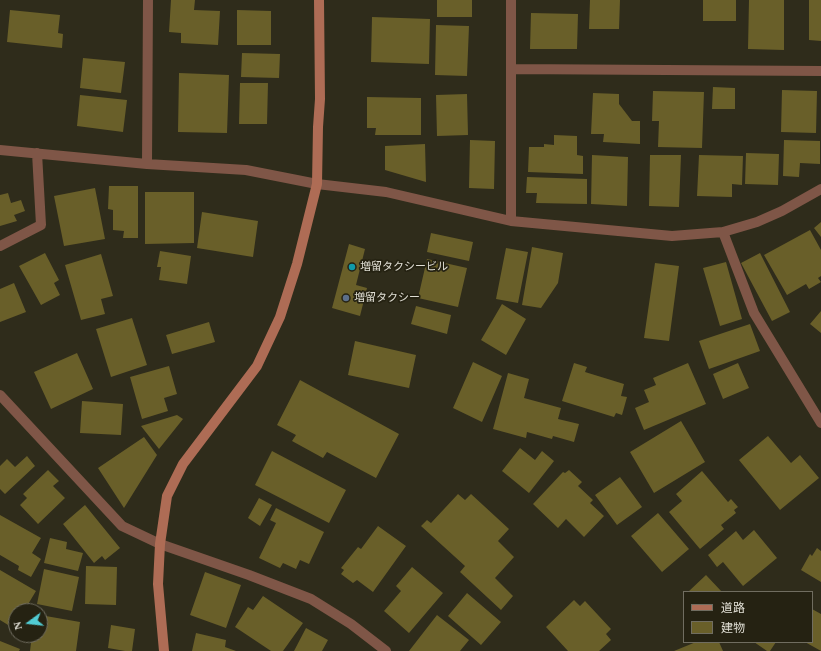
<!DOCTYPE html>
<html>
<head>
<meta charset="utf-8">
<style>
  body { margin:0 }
  #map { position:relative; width:821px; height:651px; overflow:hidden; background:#2f2c1b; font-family:"Times New Roman","Noto Sans JP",serif }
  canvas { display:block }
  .legend { position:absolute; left:683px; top:591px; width:130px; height:52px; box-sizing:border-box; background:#252212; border:1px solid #706d60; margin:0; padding:5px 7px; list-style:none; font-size:12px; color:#e0ded4 }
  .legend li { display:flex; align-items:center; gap:8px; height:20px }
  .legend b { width:20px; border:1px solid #706d60 }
  .north { position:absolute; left:8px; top:603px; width:40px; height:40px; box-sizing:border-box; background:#252212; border:1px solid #706d60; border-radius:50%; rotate:255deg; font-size:11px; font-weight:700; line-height:16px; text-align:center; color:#e0ded4 }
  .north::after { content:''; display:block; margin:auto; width:14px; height:18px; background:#51ccd3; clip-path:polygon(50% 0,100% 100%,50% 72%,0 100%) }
</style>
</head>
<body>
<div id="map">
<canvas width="821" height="651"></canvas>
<ul class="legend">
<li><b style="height:5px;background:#ae6c55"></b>道路</li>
<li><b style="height:11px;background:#695f29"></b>建物</li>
</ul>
<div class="north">N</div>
</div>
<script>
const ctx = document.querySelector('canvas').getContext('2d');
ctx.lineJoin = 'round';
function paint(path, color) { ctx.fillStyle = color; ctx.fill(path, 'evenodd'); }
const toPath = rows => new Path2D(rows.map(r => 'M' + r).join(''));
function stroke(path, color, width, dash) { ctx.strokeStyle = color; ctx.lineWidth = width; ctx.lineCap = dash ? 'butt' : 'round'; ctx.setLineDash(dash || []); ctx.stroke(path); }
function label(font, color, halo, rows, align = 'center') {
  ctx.font = font + ' "Times New Roman","Noto Sans JP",serif'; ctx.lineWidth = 3.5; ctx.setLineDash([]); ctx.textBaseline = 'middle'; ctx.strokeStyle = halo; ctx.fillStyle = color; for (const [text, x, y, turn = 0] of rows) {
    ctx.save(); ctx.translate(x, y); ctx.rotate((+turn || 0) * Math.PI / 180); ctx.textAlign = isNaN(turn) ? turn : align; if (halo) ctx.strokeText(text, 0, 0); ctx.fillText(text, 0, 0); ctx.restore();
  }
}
paint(toPath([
  [171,0,195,0,194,10,220,11,218,45,181,43,181,33,169,32],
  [437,0,472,0,472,17,437,17],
  [590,0,620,0,619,29,589,29],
  [703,0,736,0,736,21,703,21],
  [749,0,784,0,784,50,748,49],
  [809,0,821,0,821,41,809,40],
  [10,10,60,15,58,33,63,34,62,48,7,42],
  [237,10,271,11,271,45,237,45],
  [531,13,578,14,577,49,530,49],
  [372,17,430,19,429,64,371,62],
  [436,25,469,26,467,76,435,75],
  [242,53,280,54,279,78,241,77],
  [83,58,125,62,121,93,80,88],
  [179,73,229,75,227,133,178,132],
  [240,83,268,83,267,124,239,124],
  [713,87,735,88,735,109,712,109],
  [782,90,817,91,816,133,781,132],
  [653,91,704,92,702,148,658,147,659,121,652,121],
  [593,93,619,94,619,104,632,121,640,121,640,144,603,142,604,134,591,134],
  [467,94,468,135,437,136,436,95],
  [80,95,127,100,123,132,77,126],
  [367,97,421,98,421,135,375,135,376,128,367,128],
  [554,135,577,136,577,155,583,156,583,174,528,172,529,147,544,147,544,144,554,145],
  [470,140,495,141,494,189,469,188],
  [784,140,820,141,820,164,800,163,799,177,783,176],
  [425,144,426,182,385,170,385,146],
  [746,153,779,154,778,185,745,184],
  [592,155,628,157,627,206,591,204],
  [650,155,681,155,679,207,649,206],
  [699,155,743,156,742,185,732,184,732,197,697,196],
  [527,177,587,179,587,204,536,203,537,193,526,193],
  [109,186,138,186,138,238,123,238,124,231,113,230,113,210,108,209],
  [95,188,105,239,64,246,54,196],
  [145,192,194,192,194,243,145,244],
  [8,193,11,203,21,200,25,211,14,215,17,221,0,226,0,195],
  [202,212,258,221,253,257,197,248],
  [821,222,821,237,814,228],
  [810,230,821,250,821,276,818,278,821,282,809,289,806,284,787,295,764,255],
  [431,233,473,242,469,261,427,252],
  [349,244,365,249,356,285,367,288,360,316,332,308],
  [532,247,563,253,558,283,541,308,522,305],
  [506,248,528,252,518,303,496,299],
  [160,251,191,256,187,284,159,280,161,267,157,267],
  [45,253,59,280,54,283,60,295,41,305,19,266],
  [760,253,790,312,772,321,741,263],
  [101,254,113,296,101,299,105,314,81,320,65,265],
  [427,259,467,268,458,307,418,298],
  [726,262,742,319,720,326,703,268],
  [655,263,679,266,669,341,644,338],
  [14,283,26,312,0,322,0,289],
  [502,304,526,319,506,355,481,340],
  [416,306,451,315,447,334,411,324],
  [821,311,821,333,810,324],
  [132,318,147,365,111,377,96,329],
  [209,322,215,342,172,354,166,335],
  [750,324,760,351,709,369,699,341],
  [355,341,416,355,409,388,348,375],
  [77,353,93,389,51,409,34,372],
  [473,362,502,376,482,422,453,408],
  [574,363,587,367,585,372,624,384,621,396,627,397,622,415,616,413,614,417,562,401],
  [688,363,706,404,644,430,635,408,649,402,644,390,656,385,653,378],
  [738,363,749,388,723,399,713,374],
  [169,366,177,394,164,398,168,411,142,419,130,377],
  [508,373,529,379,524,398,561,408,558,419,579,424,574,442,553,436,552,439,527,432,526,438,493,429],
  [300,380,399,434,376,478,327,452,323,458,292,441,296,435,277,425],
  [82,401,123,404,121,435,80,433],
  [177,415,183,419,159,449,141,426],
  [681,421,705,462,654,493,630,452],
  [768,436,791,463,800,455,819,478,780,510,739,460],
  [144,437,157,455,124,508,98,468],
  [520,448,535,460,542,451,554,461,529,493,502,471],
  [272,451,346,490,329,523,255,485],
  [27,456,35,466,5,494,0,489,0,466,7,459,15,467],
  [48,470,59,481,53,486,65,498,38,524,20,505,27,498,23,494],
  [569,470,582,482,578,486,593,500,590,503,604,516,584,537,566,519,558,528,533,504,563,472,565,473],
  [702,471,728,502,731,499,738,507,734,510,736,513,721,525,724,529,700,549,669,512,682,501,676,494],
  [620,477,642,507,617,525,595,495],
  [458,494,465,500,471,494,509,529,498,541,514,557,495,578,513,596,501,610,460,572,465,566,421,526,427,520,431,523],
  [259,498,272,505,260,526,248,518],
  [85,505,120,548,105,560,102,556,94,563,63,524],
  [276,508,324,532,309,564,300,560,296,569,283,563,280,568,259,558,276,523,270,520],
  [658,513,689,549,662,572,631,536],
  [0,515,41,538,32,553,41,559,31,577,18,570,19,566,0,555],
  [378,526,406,546,373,592,357,580,353,583,341,574,344,570,341,568,358,547,361,549],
  [754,530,777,558,743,586,723,562,717,567,708,555,736,531,743,540],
  [50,538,67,542,66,549,83,553,78,571,44,563],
  [817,548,821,551,821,582,801,570,810,554,812,556],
  [86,566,117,567,116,605,85,604],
  [412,567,443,593,409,633,384,611,401,591,396,586],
  [44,569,79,577,72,611,37,604],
  [0,570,36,591,24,611,16,611,16,623,13,628,0,620],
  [205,572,241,585,226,628,190,615],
  [706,575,722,592,688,592],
  [467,593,501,622,481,645,448,616],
  [263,596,303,623,283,651,271,651,235,627,248,607,253,610],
  [574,600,580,606,585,601,611,629,606,634,611,640,599,651,568,651,546,627],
  [812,609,821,614,821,651,805,642,812,642],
  [40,615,80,622,76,651,30,651,32,635,40,635],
  [437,615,469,640,460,651,409,651],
  [111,625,135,629,132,651,125,651,108,648],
  [306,628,328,640,322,651,294,651],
  [196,633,226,640,225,647,236,651,192,651],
  [0,641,20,649,19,651,0,651],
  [696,642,719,642,723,651,674,651],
  [754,642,776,642,770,651,767,651]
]), '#695f29');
stroke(toPath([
  [511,69,821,71],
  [0,150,147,164,246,170,317,184,386,192,511,221,672,236,723,232,757,222,782,211,821,189],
  [147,164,148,0],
  [511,221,511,0],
  [723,232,754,313,821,423],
  [0,246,41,225,37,153],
  [0,395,122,526,160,544,249,575,311,599,351,624,386,651]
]), '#7f5647', 10);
stroke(toPath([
  [164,651,158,584,160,544,167,496,183,464,257,366,280,317,297,264,317,184,318,127,320,99,319,0]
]), '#ae6c55', 10);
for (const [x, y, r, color] of [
  [352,267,4,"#0f9aa8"],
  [346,298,4,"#5c6f8a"]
]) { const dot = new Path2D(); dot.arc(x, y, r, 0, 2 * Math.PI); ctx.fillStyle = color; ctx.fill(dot); stroke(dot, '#252212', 1.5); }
label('11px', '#e0ded4', '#252212', [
  ["増留タクシービル",360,267],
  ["増留タクシー",354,298]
], 'left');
</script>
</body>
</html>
